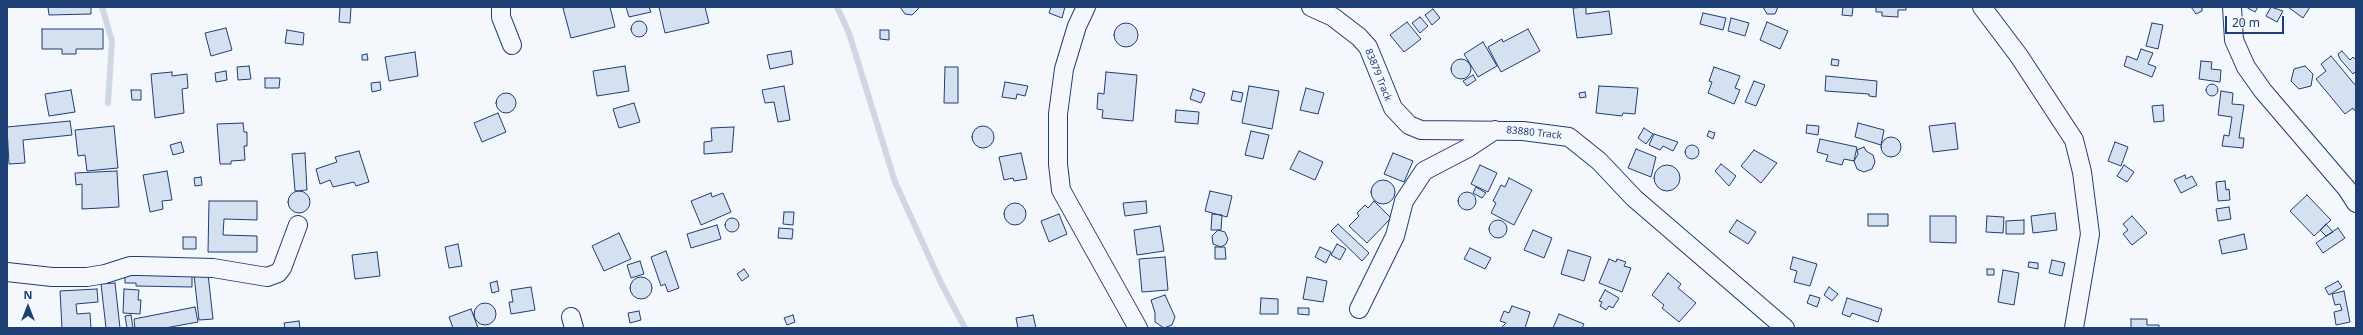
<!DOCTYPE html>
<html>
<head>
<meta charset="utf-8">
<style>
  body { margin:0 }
  #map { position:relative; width:2363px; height:335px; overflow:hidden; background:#f4f7fb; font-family:"Noto Sans",sans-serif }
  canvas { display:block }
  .frame { position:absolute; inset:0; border:8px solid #1d3f73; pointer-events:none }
  .north { position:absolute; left:8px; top:287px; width:40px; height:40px; -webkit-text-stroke:3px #f4f7fb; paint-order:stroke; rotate:0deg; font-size:11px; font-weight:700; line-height:16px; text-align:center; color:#1d3f73 }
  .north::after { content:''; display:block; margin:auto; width:14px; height:18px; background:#1d3f73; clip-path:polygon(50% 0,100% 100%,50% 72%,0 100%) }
  .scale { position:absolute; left:2225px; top:16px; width:59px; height:18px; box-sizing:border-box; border:2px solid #1d3f73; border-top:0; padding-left:5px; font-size:12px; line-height:14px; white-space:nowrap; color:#1d3f73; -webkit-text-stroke:3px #f4f7fb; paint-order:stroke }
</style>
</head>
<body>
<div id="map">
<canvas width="2363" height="335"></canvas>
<div class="frame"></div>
<div class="north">N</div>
<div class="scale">20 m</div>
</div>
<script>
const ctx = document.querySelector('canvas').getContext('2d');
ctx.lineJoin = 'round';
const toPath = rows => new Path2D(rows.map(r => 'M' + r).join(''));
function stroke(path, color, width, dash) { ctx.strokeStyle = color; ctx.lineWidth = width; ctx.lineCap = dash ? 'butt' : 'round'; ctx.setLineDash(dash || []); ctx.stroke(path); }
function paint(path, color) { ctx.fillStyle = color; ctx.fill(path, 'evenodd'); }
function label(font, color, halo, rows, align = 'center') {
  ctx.font = font + ' "Noto Sans",sans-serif'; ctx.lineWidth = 3; ctx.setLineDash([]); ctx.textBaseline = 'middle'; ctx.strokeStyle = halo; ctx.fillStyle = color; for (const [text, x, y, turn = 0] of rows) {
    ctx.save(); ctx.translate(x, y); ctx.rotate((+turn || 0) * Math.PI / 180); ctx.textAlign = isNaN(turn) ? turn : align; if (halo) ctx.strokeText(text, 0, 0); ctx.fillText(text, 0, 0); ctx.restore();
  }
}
stroke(toPath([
  [102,7,112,41,108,103],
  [837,7,849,33,895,182,941,283,965,328]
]), '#cfd7e4', 6);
const building = toPath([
  [48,7,91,7,91,14,49,15,48,7],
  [340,7,351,7,350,23,339,22,340,7],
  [568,7,610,7,615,27,571,38,563,8,568,7],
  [626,7,649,7,651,12,629,17,626,7],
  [659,7,705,7,709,23,665,33,659,7],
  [900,7,920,7,912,15,905,14,900,7],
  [1051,7,1065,7,1062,18,1049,13,1051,7],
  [1586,7,1586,14,1609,11,1612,34,1577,38,1573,8,1586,7],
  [1763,7,1778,7,1775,14,1767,14,1763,7],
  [1843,7,1853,7,1852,16,1842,15,1843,7],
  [1876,7,1906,7,1906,10,1898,10,1898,17,1882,16,1882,12,1876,12,1876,7],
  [2191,7,2202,7,2202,11,2196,14,2191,7],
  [2246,7,2258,7,2255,12,2246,7],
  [2271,7,2283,11,2277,22,2266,16,2271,7],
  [2288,7,2310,7,2303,18,2288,7],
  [1433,9,1440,18,1432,25,1425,15,1433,9],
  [1703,13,1726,18,1723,30,1700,24,1703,13],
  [1420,17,1428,26,1420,33,1412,23,1420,17],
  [1731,18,1749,23,1745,36,1728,31,1731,18],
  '631 29a8 8 0 1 1 16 0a8 8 0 1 1-16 0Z',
  [1407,22,1421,39,1404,52,1390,35,1407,22],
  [1767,22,1788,31,1780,49,1760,40,1767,22],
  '1114 35a12 12 0 1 1 24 0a12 12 0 1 1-24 0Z',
  [2152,23,2163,25,2158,49,2146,46,2152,23],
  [226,28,232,50,211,56,205,33,226,28],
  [42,29,103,29,103,49,76,49,76,54,62,54,62,49,42,49,42,29],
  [1528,29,1540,51,1501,72,1488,47,1502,39,1503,42,1528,29],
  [287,30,304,33,303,45,285,43,287,30],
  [880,30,889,30,889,40,880,39,880,30],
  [1483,42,1497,66,1478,77,1464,54,1483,42],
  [2141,49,2153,53,2148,64,2156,67,2152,77,2124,66,2127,56,2137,60,2141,49],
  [791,51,793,64,770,69,767,55,791,51],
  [2342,51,2350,60,2353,57,2356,60,2356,71,2353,74,2340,59,2338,54,2342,51],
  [415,52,418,76,389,81,385,57,415,52],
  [367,54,368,60,362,60,362,55,367,54],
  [2331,56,2356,86,2356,112,2353,108,2345,114,2316,79,2326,71,2321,64,2331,56],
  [1832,59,1839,60,1838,66,1831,65,1832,59],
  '1451 69a10 10 0 1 1 20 0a10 10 0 1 1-20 0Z',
  [2201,61,2212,62,2211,69,2221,70,2220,82,2199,79,2201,61],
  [249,66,251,79,238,80,237,67,249,66],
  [625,66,629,91,597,96,593,71,625,66],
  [2305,66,2313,74,2311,86,2299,89,2291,81,2294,69,2305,66],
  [945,67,958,67,958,103,944,103,945,67],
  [1714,67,1740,76,1735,88,1740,90,1734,104,1708,93,1712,82,1709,81,1714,67],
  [226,71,227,80,216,82,215,73,226,71],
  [172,72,172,76,187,74,188,88,182,89,184,113,155,118,151,74,172,72],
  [1106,72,1137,75,1133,121,1102,118,1103,110,1097,109,1098,93,1104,94,1106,72],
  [1473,75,1476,80,1467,86,1463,81,1473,75],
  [1826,76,1877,81,1876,97,1869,96,1869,94,1825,91,1826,76],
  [265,78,280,78,279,88,265,88,265,78],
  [1754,81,1765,85,1756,106,1745,102,1754,81],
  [380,82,381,90,372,92,371,83,380,82],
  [1005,82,1028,86,1025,96,1017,94,1016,99,1002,97,1005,82],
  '2206 90a6 6 0 1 1 12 0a6 6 0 1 1-12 0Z',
  [784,86,790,120,778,122,774,102,765,103,762,90,784,86],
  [1249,86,1279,91,1272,129,1242,123,1249,86],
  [1599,86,1638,88,1635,114,1623,113,1622,116,1596,113,1599,86],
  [1306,88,1324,93,1318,114,1300,110,1306,88],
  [1193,89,1205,93,1201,103,1190,99,1193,89],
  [71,90,75,112,49,116,45,94,71,90],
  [131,90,141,90,141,100,132,100,131,90],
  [1233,91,1243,93,1241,102,1231,100,1233,91],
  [2221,91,2233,93,2232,104,2244,105,2239,138,2244,138,2243,148,2222,146,2224,135,2229,136,2232,117,2218,115,2221,91],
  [1585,92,1586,97,1580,98,1579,93,1585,92],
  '496 103a10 10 0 1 1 20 0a10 10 0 1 1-20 0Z',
  [634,103,640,122,619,128,613,109,634,103],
  [2163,105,2164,121,2154,122,2152,106,2163,105],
  [1176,110,1199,112,1198,124,1175,122,1176,110],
  [498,113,506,132,482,142,474,123,498,113],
  [70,121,72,135,23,140,25,163,9,164,7,127,70,121],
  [243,123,244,132,247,132,247,146,244,146,245,160,231,161,231,164,220,164,217,124,243,123],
  [1858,123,1884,130,1881,145,1855,137,1858,123],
  [1955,123,1958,149,1933,152,1929,126,1955,123],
  [1807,125,1819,126,1818,135,1806,133,1807,125],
  '972 137a11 11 0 1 1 22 0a11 11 0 1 1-22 0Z',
  [114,126,118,168,87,171,85,155,78,156,75,130,114,126],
  [734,127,732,152,704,154,704,142,712,141,711,128,734,127],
  [1644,128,1653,134,1646,144,1638,138,1644,128],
  [1251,131,1269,135,1263,159,1245,155,1251,131],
  [1709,131,1715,133,1713,139,1707,136,1709,131],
  [1654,134,1678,142,1673,151,1663,146,1660,150,1649,145,1654,134],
  '1881 147a10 10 0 1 1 20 0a10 10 0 1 1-20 0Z',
  [1820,139,1857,147,1854,161,1844,159,1842,165,1826,161,1828,155,1817,152,1820,139],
  [181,142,184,152,173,155,170,145,181,142],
  [2115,142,2128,147,2121,166,2108,161,2115,142],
  '1685 152a7 7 0 1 1 14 0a7 7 0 1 1-14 0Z',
  [1864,147,1866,151,1873,155,1875,162,1872,169,1864,172,1857,169,1854,161,1858,154,1857,150,1864,147],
  [1636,149,1656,157,1651,177,1628,168,1636,149],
  [1754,150,1777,163,1761,183,1741,166,1754,150],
  [359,151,369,182,356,186,354,182,333,187,330,180,320,184,316,169,337,162,335,157,359,151],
  [1299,151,1323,162,1315,180,1290,169,1299,151],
  [305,153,307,190,295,191,292,154,305,153],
  [1021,153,1027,179,1014,181,1013,178,1004,180,999,157,1021,153],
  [1393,153,1413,161,1404,182,1384,174,1393,153],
  [1721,164,1736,176,1729,186,1715,171,1721,164],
  [1480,165,1497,173,1488,192,1471,184,1480,165],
  [2124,165,2134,172,2127,182,2117,176,2124,165],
  '1654 178a13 13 0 1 1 26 0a13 13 0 1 1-26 0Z',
  [117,171,119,207,82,209,82,184,76,185,75,173,117,171],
  [167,171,172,200,162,201,163,209,150,212,143,175,167,171],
  [2185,175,2186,179,2192,176,2197,185,2181,193,2174,180,2185,175],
  [201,177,202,185,195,186,194,178,201,177],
  [1509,178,1532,190,1514,225,1491,213,1496,203,1493,201,1501,185,1505,187,1509,178],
  '1371 192a12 12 0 1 1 24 0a12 12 0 1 1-24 0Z',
  [2225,181,2226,190,2229,189,2230,200,2218,201,2216,182,2225,181],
  [1476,187,1486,193,1482,198,1473,193,1476,187],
  '288 202a11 11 0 1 1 22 0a11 11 0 1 1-22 0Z',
  [1210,191,1232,196,1227,217,1205,211,1210,191],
  '1458 201a9 9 0 1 1 18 0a9 9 0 1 1-18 0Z',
  [711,193,712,197,723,193,731,212,701,225,691,201,711,193],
  [2307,195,2331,220,2314,236,2290,211,2307,195],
  [209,201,257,201,257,220,224,219,223,235,257,236,257,252,208,252,209,201],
  [1146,201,1147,213,1125,216,1123,203,1146,201],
  [1374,201,1391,218,1367,243,1349,226,1359,216,1357,213,1365,205,1368,208,1374,201],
  '1004 214a11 11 0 1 1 22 0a11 11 0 1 1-22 0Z',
  [2229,207,2231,219,2218,221,2216,209,2229,207],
  [784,212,794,212,793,225,783,224,784,212],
  [2055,213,2057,230,2033,233,2031,216,2055,213],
  [1059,214,1067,234,1049,242,1041,221,1059,214],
  [1212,214,1222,215,1221,230,1211,230,1212,214],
  [1868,214,1888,214,1888,226,1868,226,1868,214],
  [1930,216,1956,216,1956,243,1930,242,1930,216],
  [1987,216,2004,217,2003,233,1986,232,1987,216],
  [2132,216,2147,233,2132,245,2123,234,2128,230,2123,224,2132,216],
  '725 225a7 7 0 1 1 14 0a7 7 0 1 1-14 0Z',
  '1489 229a9 9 0 1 1 18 0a9 9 0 1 1-18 0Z',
  [1737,220,1756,232,1748,244,1729,232,1737,220],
  [2024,220,2024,234,2006,234,2006,221,2024,220],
  [1338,224,1369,253,1362,261,1331,231,1338,224],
  [2326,224,2333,232,2326,236,2320,230,2326,224],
  [717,225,721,239,691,248,687,234,717,225],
  [1160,226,1164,251,1137,255,1134,230,1160,226],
  [779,228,793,229,792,239,778,238,779,228],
  [2338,228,2345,238,2323,253,2316,243,2338,228],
  [1218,230,1225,232,1228,239,1226,244,1221,247,1213,244,1212,236,1218,230],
  [1533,230,1552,238,1544,258,1524,250,1533,230],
  [619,233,631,259,604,271,592,246,619,233],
  [2244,234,2247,249,2222,254,2219,240,2244,234],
  [183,237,196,237,196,249,183,249,183,237],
  [458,244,462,266,449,268,445,247,458,244],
  [1337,244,1346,249,1340,260,1331,255,1337,244],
  [1215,247,1225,247,1226,259,1215,259,1215,247],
  [1320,247,1331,252,1326,263,1315,257,1320,247],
  [1470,248,1491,258,1485,269,1464,259,1470,248],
  [1568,250,1591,257,1584,281,1561,274,1568,250],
  [666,251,679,288,668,292,665,284,661,286,651,257,666,251],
  [377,252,380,276,355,279,352,255,377,252],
  [1165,257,1168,290,1142,292,1139,259,1165,257],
  [1793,257,1817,264,1810,286,1794,282,1797,271,1790,269,1793,257],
  [1609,259,1616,262,1617,259,1626,262,1624,266,1631,268,1622,292,1599,283,1609,259],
  [2052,260,2065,263,2062,276,2049,273,2052,260],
  [640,261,644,274,631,278,627,265,640,261],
  [2029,262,2038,263,2038,269,2028,267,2029,262],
  [744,269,749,276,742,281,737,274,744,269],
  [1987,269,1994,269,1994,275,1987,275,1987,269],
  [2003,270,2019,273,2014,305,1998,302,2003,270],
  [125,272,192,272,192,287,136,286,136,283,125,283,125,272],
  [1668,273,1681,284,1678,288,1696,303,1679,322,1662,308,1664,305,1652,295,1668,273],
  [208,274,213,319,199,320,194,275,208,274],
  [1307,277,1327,281,1323,302,1303,299,1307,277],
  '630 288a11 11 0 1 1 22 0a11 11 0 1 1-22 0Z',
  [497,281,499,291,492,293,490,283,497,281],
  [2338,281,2342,287,2329,295,2325,288,2338,281],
  [115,283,120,328,106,328,101,284,115,283],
  [531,287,535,310,511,314,509,302,513,302,511,290,531,287],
  [1829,287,1838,294,1832,301,1824,295,1829,287],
  [97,289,98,302,76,304,77,314,90,313,91,328,62,328,60,291,97,289],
  [124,289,139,290,138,300,141,300,140,314,123,313,124,289],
  [1605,290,1619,298,1613,308,1609,306,1606,310,1600,306,1602,302,1599,301,1605,290],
  [2344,291,2350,322,2336,325,2334,312,2342,310,2340,304,2335,305,2332,294,2344,291],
  [1165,295,1175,317,1172,325,1164,328,1155,322,1155,313,1151,300,1165,295],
  [1810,295,1820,298,1817,307,1807,303,1810,295],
  [1261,298,1278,299,1278,314,1260,314,1261,298],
  [1847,298,1882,309,1878,322,1852,313,1850,317,1842,314,1847,298],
  '474 314a11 11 0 1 1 22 0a11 11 0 1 1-22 0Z',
  [1512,306,1530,312,1525,328,1501,328,1506,323,1500,321,1504,311,1509,313,1512,306],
  [195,307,198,322,165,328,135,328,134,319,195,307],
  [1298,308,1309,308,1309,315,1298,314,1298,308],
  [471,309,478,328,453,328,449,317,471,309],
  [639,311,641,320,630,323,628,313,639,311],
  [1559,314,1584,324,1582,328,1553,328,1559,314],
  [131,315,133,328,127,328,125,316,131,315],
  [793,315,795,322,787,325,784,318,793,315],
  [1033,315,1036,328,1018,328,1016,318,1033,315],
  [2131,319,2147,319,2147,325,2159,325,2159,328,2131,328,2131,319],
  [299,321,300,328,285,328,284,323,299,321]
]);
paint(building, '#d5e0f0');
stroke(building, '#1d3f73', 1);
const minor = toPath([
  [501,7,501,17,512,45],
  [1086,7,1077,26,1064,69,1058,114,1058,164,1061,190,1138,328],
  [1311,7,1333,17,1359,37,1368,47,1393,108,1409,125,1421,130,1523,131,1569,137,1599,161,1634,198,1785,328],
  [1982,7,2019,56,2074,140,2082,172,2090,234,2074,328],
  [2232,7,2234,40,2246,67,2263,91,2347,189,2356,203],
  [7,272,52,277,87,277,105,274,130,266,139,266,213,268,267,277,278,273,282,268,298,225],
  [1359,309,1395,236,1404,201,1424,171,1468,148,1495,130],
  [571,317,574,328]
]);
stroke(minor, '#1d3f73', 20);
stroke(minor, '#f4f7fb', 18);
label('10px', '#1d3f73', '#f4f7fb', [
  ["83879 Track",1378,75,68],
  ["83880 Track",1534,133,6]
]);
</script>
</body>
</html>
